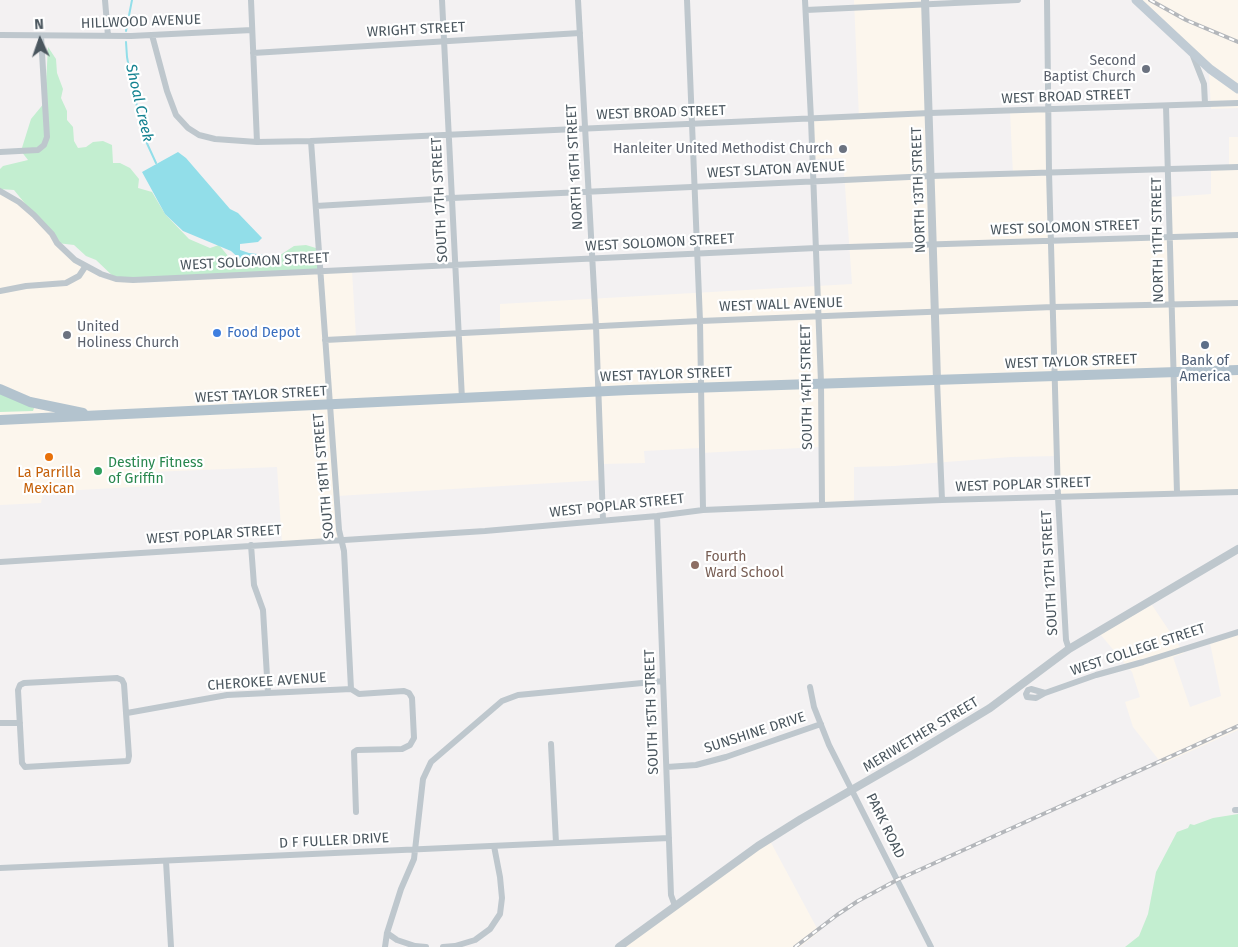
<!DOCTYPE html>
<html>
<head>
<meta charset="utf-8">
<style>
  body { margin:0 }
  #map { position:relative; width:1238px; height:947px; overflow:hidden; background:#f3f1f2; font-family:"Fira Sans",sans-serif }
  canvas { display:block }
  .north { position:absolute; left:15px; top:15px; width:50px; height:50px; -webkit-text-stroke:4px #fff; paint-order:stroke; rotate:357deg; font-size:14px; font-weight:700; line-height:20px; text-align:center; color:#4a565e }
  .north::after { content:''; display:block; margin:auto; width:18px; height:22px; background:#4a565e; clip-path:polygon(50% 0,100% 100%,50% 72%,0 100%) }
</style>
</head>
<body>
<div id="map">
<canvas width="1238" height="947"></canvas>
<div class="north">N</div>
</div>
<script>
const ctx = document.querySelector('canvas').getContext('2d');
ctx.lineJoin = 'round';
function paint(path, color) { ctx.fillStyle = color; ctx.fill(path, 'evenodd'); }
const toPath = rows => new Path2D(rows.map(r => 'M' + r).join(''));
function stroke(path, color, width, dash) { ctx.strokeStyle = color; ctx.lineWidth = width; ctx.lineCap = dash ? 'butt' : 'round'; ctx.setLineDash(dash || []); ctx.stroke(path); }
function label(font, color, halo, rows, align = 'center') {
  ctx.font = font + ' "Fira Sans",sans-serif'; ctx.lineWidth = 4.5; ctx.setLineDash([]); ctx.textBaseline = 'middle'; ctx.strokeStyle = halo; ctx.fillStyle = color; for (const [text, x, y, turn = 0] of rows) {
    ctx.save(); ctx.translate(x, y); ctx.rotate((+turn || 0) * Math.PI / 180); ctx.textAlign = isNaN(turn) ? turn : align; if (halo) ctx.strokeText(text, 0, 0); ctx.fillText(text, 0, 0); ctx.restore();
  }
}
paint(toPath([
  [854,0,924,0,930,177,1013,175,1010,112,1048,111,1053,244,1171,238,1169,197,1211,194,1211,170,1229,169,1229,137,1238,137,1238,492,1060,495,1057,456,1011,457,894,466,854,467,854,502,822,503,820,447,700,453,700,448,644,451,645,463,602,464,602,480,337,496,339,540,282,543,277,467,151,472,152,486,43,492,41,503,0,505,0,193,22,199,76,264,104,279,144,283,321,271,352,271,356,337,500,330,500,304,852,284,843,158,812,159,810,120,859,118],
  [1135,0,1238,0,1238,108,1211,109,1209,72],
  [1152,605,1184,653,1173,657,1190,707,1221,696,1210,643,1238,635,1238,730,1162,764,1133,727,1125,702,1140,697,1132,672,1100,634],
  [769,839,819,932,800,947,623,947]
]), '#fcf6ed');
paint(toPath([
  [48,47,56,59,57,73,63,89,61,98,67,111,67,120,73,127,74,141,78,148,86,147,93,142,103,141,112,145,113,163,120,163,130,168,139,179,138,188,152,192,165,214,189,239,210,248,219,245,228,256,242,261,274,259,294,246,306,245,319,249,320,272,116,279,96,260,86,256,74,245,57,243,14,190,0,189,0,169,3,166,28,160,21,151,31,119,45,102],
  [0,392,34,408,33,411,0,412],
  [1238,814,1238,947,1125,947,1139,936,1148,914,1156,872,1177,832,1188,828,1190,824,1194,825,1213,818]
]), '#c3eed0');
paint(toPath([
  [178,152,186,158,230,209,238,213,262,238,258,242,240,244,240,250,249,253,265,255,260,259,242,261,231,251,183,231,165,214,142,172]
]), '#92dee9');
stroke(toPath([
  [126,31,132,0],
  [126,42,127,57,133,90,145,139,156,163]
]), '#92dee9', 2);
stroke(toPath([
  [105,0,108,36],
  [251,0,257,142],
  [442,0,462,399],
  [578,0,596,326,603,520],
  [687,0,700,321,703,510],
  [805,0,811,119,821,383,822,505],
  [1047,0,1049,172,1058,497,1066,640,1069,649],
  [806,10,1018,0],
  [0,35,131,36,252,30],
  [152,35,167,91,176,115,188,128,199,135,215,139,257,142,311,141,930,113,1238,103],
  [253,53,580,33],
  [1193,56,1204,84,1205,104],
  [1166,106,1177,493],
  [311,141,339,530,344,551,351,689],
  [0,152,38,150,44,145,47,137,41,36],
  [0,191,19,202,34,215,52,234,57,243,75,260,101,274,116,279,133,280,816,248,1238,235],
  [316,206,452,198,931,176,1238,167],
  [0,291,26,286,66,283,79,276,85,267],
  [325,340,700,321,1053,307,1238,303],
  [937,380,942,500],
  [657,516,671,895,675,906],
  [251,545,254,585,263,610,268,693],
  [0,562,485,531,657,516,703,510,942,500,1238,492],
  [117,678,122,680,124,684,129,756,128,761,25,767,22,763,18,690,20,685,24,683,117,678],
  [810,687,814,707,829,745,931,947],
  [1045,693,1031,689,1028,690,1026,694,1027,697,1036,698,1045,693,1096,675,1143,662,1238,632],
  [127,713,227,695,351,689,359,694,404,691,409,693,412,698,414,738,410,745,402,749,357,750,354,752,356,812],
  [0,723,20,723],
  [551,744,556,843],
  [667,767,696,765,726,757,821,724],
  [1235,810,1238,810],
  [166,861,171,947],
  [0,868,669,838],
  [387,933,397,940,415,946,426,947],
  [385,947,387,933,401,889,414,859,423,779,431,762,502,701,518,695,663,681],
  [443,947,455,946,475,940,490,929,500,914,502,898,500,877,494,846]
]), '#bec7cd', 6);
stroke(toPath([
  [925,0,937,380],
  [619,947,758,846,801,819,909,757,990,708,1069,649,1238,549]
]), '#bec7cd', 8);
stroke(toPath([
  [1136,0,1210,69,1238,89]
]), '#c0cbd4', 9);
stroke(toPath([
  [0,389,30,402,83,413],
  [0,420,629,390,1238,370]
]), '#b3c3ce', 10);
const rail = toPath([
  [1150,0,1186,20,1238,42],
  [795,947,837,915,858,901,897,880,1238,726]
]);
stroke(rail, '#b4b7bb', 4);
stroke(rail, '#fff', 2, [5.5]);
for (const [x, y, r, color] of [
  [1146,69,5,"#6b7280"],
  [843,149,5,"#6b7280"],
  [217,333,5,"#3f7fe0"],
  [67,335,5,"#6b7280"],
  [1205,345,5,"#5c6f8a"],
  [49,457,5,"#e8710a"],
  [98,471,5,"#2e9e5b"],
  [695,565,5,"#8d6e63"]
]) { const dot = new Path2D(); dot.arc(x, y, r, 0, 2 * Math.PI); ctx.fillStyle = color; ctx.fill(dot); stroke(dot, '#fff', 2); }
label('14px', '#4a565e', '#fff', [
  ["HILLWOOD AVENUE",141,22,-2],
  ["WRIGHT STREET",416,30,-3],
  ["WEST BROAD STREET",1066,97,-2],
  ["WEST BROAD STREET",661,113,-2],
  ["NORTH 16TH STREET",575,167,-93],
  ["WEST SLATON AVENUE",776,170,-3],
  ["NORTH 13TH STREET",919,190,-92],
  ["SOUTH 17TH STREET",440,200,-93],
  ["WEST SOLOMON STREET",1065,228,-2],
  ["NORTH 11TH STREET",1158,240,-91],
  ["WEST SOLOMON STREET",660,243,-3],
  ["WEST SOLOMON STREET",255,262,-3],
  ["WEST WALL AVENUE",781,305,-2],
  ["WEST TAYLOR STREET",1071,362,-2],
  ["WEST TAYLOR STREET",666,375,-2],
  ["SOUTH 14TH STREET",807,387,-91],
  ["WEST TAYLOR STREET",261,395,-3],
  ["SOUTH 18TH STREET",324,476,-95],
  ["WEST POPLAR STREET",1023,485,-2],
  ["WEST POPLAR STREET",617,506,-6],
  ["WEST POPLAR STREET",214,535,-4],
  ["SOUTH 12TH STREET",1050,573,-93],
  ["WEST COLLEGE STREET",1138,650,-18],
  ["CHEROKEE AVENUE",267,682,-4],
  ["SOUTH 15TH STREET",652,712,-92],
  ["SUNSHINE DRIVE",755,733,-18],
  ["MERIWETHER STREET",921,735,-31],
  ["PARK ROAD",885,826,64],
  ["D F FULLER DRIVE",334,841,-3]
]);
label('14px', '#5b616d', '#fff', [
  ["Second",1136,61],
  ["Baptist Church",1136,77],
  ["Hanleiter United Methodist Church",833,149],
  ["United",77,327,"left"],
  ["Holiness Church",77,343,"left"]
], 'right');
label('14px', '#366cbe', '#fff', [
  ["Food Depot",227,333]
], 'left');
label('14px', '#4e5e75', '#fff', [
  ["Bank of",1205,361],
  ["America",1205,377]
]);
label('14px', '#27864d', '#fff', [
  ["Destiny Fitness",108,463],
  ["of Griffin",108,479]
], 'left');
label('14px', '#c56008', '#fff', [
  ["La Parrilla",49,473],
  ["Mexican",49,489]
]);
label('14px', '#785e54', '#fff', [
  ["Fourth",705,557],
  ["Ward School",705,573]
], 'left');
label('italic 15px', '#138290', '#fff', [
  ["Shoal Creek",139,103,77]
]);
</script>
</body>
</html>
